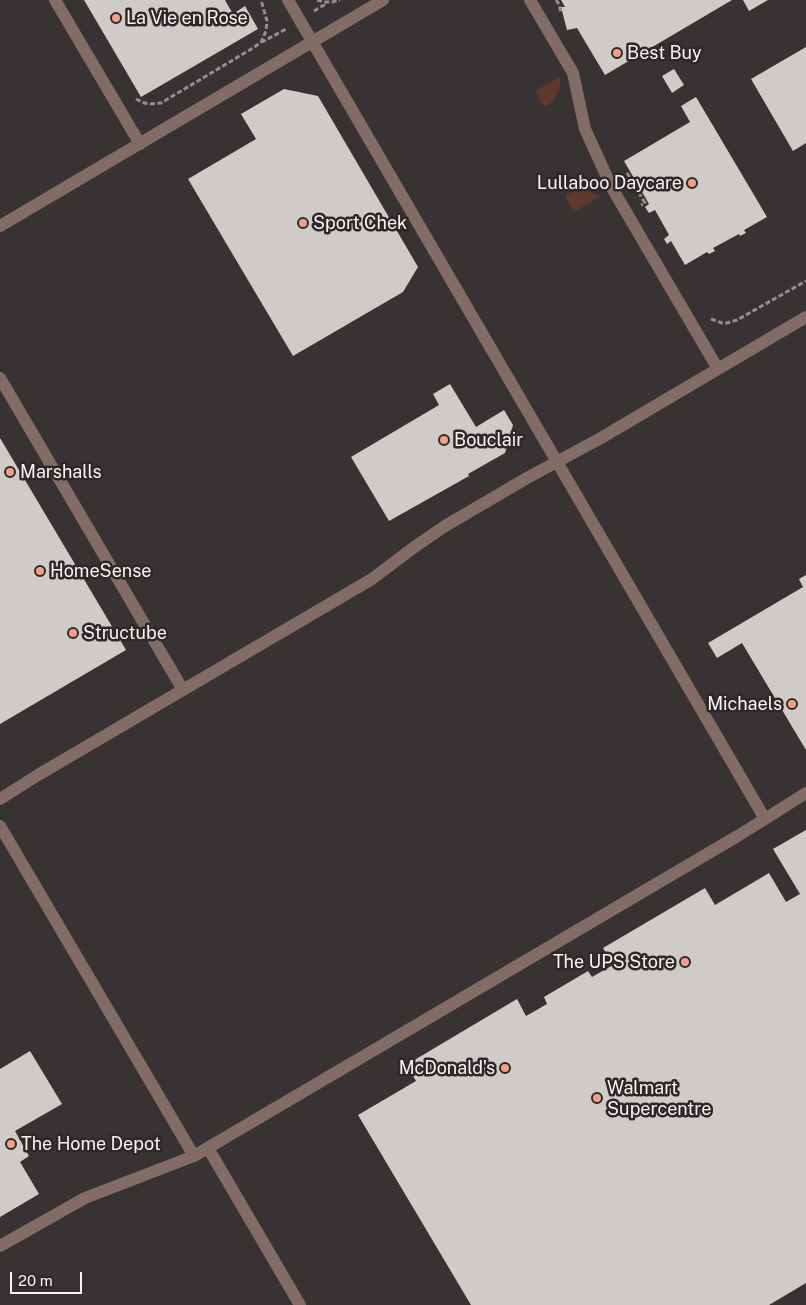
<!DOCTYPE html>
<html>
<head>
<meta charset="utf-8">
<style>
  body { margin:0 }
  #map { position:relative; width:806px; height:1305px; overflow:hidden; background:#363332; font-family:"Public Sans",sans-serif }
  canvas { display:block }
  .scale { position:absolute; left:10px; top:1272px; width:72px; height:22px; box-sizing:border-box; border:2px solid #f6f3f3; border-top:0; padding-left:6px; font-size:15px; line-height:18px; white-space:nowrap; color:#f6f3f3; -webkit-text-stroke:4px #2c2928; paint-order:stroke }
</style>
</head>
<body>
<div id="map">
<canvas width="806" height="1305"></canvas>
<div class="scale">20 m</div>
</div>
<script>
const ctx = document.querySelector('canvas').getContext('2d');
ctx.lineJoin = 'round';
function paint(path, color) { ctx.fillStyle = color; ctx.fill(path, 'evenodd'); }
const toPath = rows => new Path2D(rows.map(r => 'M' + r).join(''));
function stroke(path, color, width, dash) { ctx.strokeStyle = color; ctx.lineWidth = width; ctx.lineCap = dash ? 'butt' : 'round'; ctx.setLineDash(dash || []); ctx.stroke(path); }
function label(font, color, halo, rows, align = 'center') {
  ctx.font = font + ' "Public Sans",sans-serif'; ctx.lineWidth = 5; ctx.setLineDash([]); ctx.textBaseline = 'middle'; ctx.strokeStyle = halo; ctx.fillStyle = color; for (const [text, x, y, turn = 0] of rows) {
    ctx.save(); ctx.translate(x, y); ctx.rotate((+turn || 0) * Math.PI / 180); ctx.textAlign = isNaN(turn) ? turn : align; if (halo) ctx.strokeText(text, 0, 0); ctx.fillText(text, 0, 0); ctx.restore();
  }
}
paint(toPath([
  [560,77,560,87,556,96,550,104,546,106,544,106,535,91],
  [583,190,591,192,601,196,574,212,566,198,566,195,573,191]
]), '#5f372c');
paint(toPath([
  [84,0,225,0,233,14,245,6,258,29,141,97],
  [561,0,732,0,605,75,577,28,567,30,561,7,565,7],
  [743,0,768,0,749,11],
  [806,47,806,143,793,151,751,79],
  [674,69,684,85,672,93,662,76],
  [284,89,318,96,418,267,403,292,293,356,188,179,256,139,241,114],
  [696,97,767,217,744,230,746,233,740,236,739,234,713,248,715,251,709,254,707,252,685,265,671,241,667,244,664,239,669,235,655,210,649,213,645,207,649,204,624,161,690,122,681,106],
  [450,384,476,427,504,410,513,425,505,453,468,474,469,476,389,521,351,457,439,405,433,394],
  [0,438,126,650,0,724],
  [806,575,806,750,742,643,717,658,708,643,803,587,799,579],
  [806,830,806,1283,769,1305,471,1305,358,1115,416,1081,406,1065,517,999,526,1016,547,1004,544,997,588,971,592,977,613,965,603,948,705,888,715,905,769,873,786,902,800,894,773,849],
  [30,1051,62,1104,15,1131,29,1156,20,1162,39,1194,0,1217,0,1069]
]), '#cfcbc9');
stroke(toPath([
  [317,0,324,2,332,2,340,0],
  [556,0,559,4,561,13],
  [314,11,324,5,324,2],
  [261,42,264,41,286,29],
  [136,99,144,103,150,104,161,103,253,48,261,42,266,31,267,21,261,0],
  [627,173,645,203,641,205],
  [711,319,722,323,727,323,737,320,806,281]
]), '#928f8f', 3, [5, 2.5]);
stroke(toPath([
  [55,0,140,144],
  [288,0,765,819,806,793],
  [530,0,573,73,585,129,612,188,718,369],
  [0,226,383,0],
  [0,378,183,690],
  [0,799,38,775,372,579,413,548,445,526,527,478,601,438,806,317],
  [0,826,194,1156],
  [208,1148,300,1305],
  [0,1246,85,1198,194,1156,736,837,765,819]
]), '#836c66', 12);
for (const [x, y, r, color] of [
  [116,18,5,"#f49e86"],
  [617,53,5,"#f49e86"],
  [692,183,5,"#f49e86"],
  [303,223,5,"#f49e86"],
  [444,440,5,"#f49e86"],
  [10,472,5,"#f49e86"],
  [40,571,5,"#f49e86"],
  [73,633,5,"#f49e86"],
  [792,704,5,"#f49e86"],
  [685,962,5,"#f49e86"],
  [505,1068,5,"#f49e86"],
  [597,1098,5,"#f49e86"],
  [11,1144,5,"#f49e86"]
]) { const dot = new Path2D(); dot.arc(x, y, r, 0, 2 * Math.PI); ctx.fillStyle = color; ctx.fill(dot); stroke(dot, '#2c2928', 2); }
label('18px', '#f6f3f3', '#2c2928', [
  ["La Vie en Rose",126,18],
  ["Best Buy",627,53],
  ["Lullaboo Daycare",682,183,"right"],
  ["Sport Chek",313,223],
  ["Bouclair",454,440],
  ["Marshalls",20,472],
  ["HomeSense",50,571],
  ["Structube",83,633],
  ["Michaels",782,704,"right"],
  ["The UPS Store",675,962,"right"],
  ["McDonald's",495,1068,"right"],
  ["Walmart",607,1088],
  ["Supercentre",607,1109],
  ["The Home Depot",21,1144]
], 'left');
</script>
</body>
</html>
